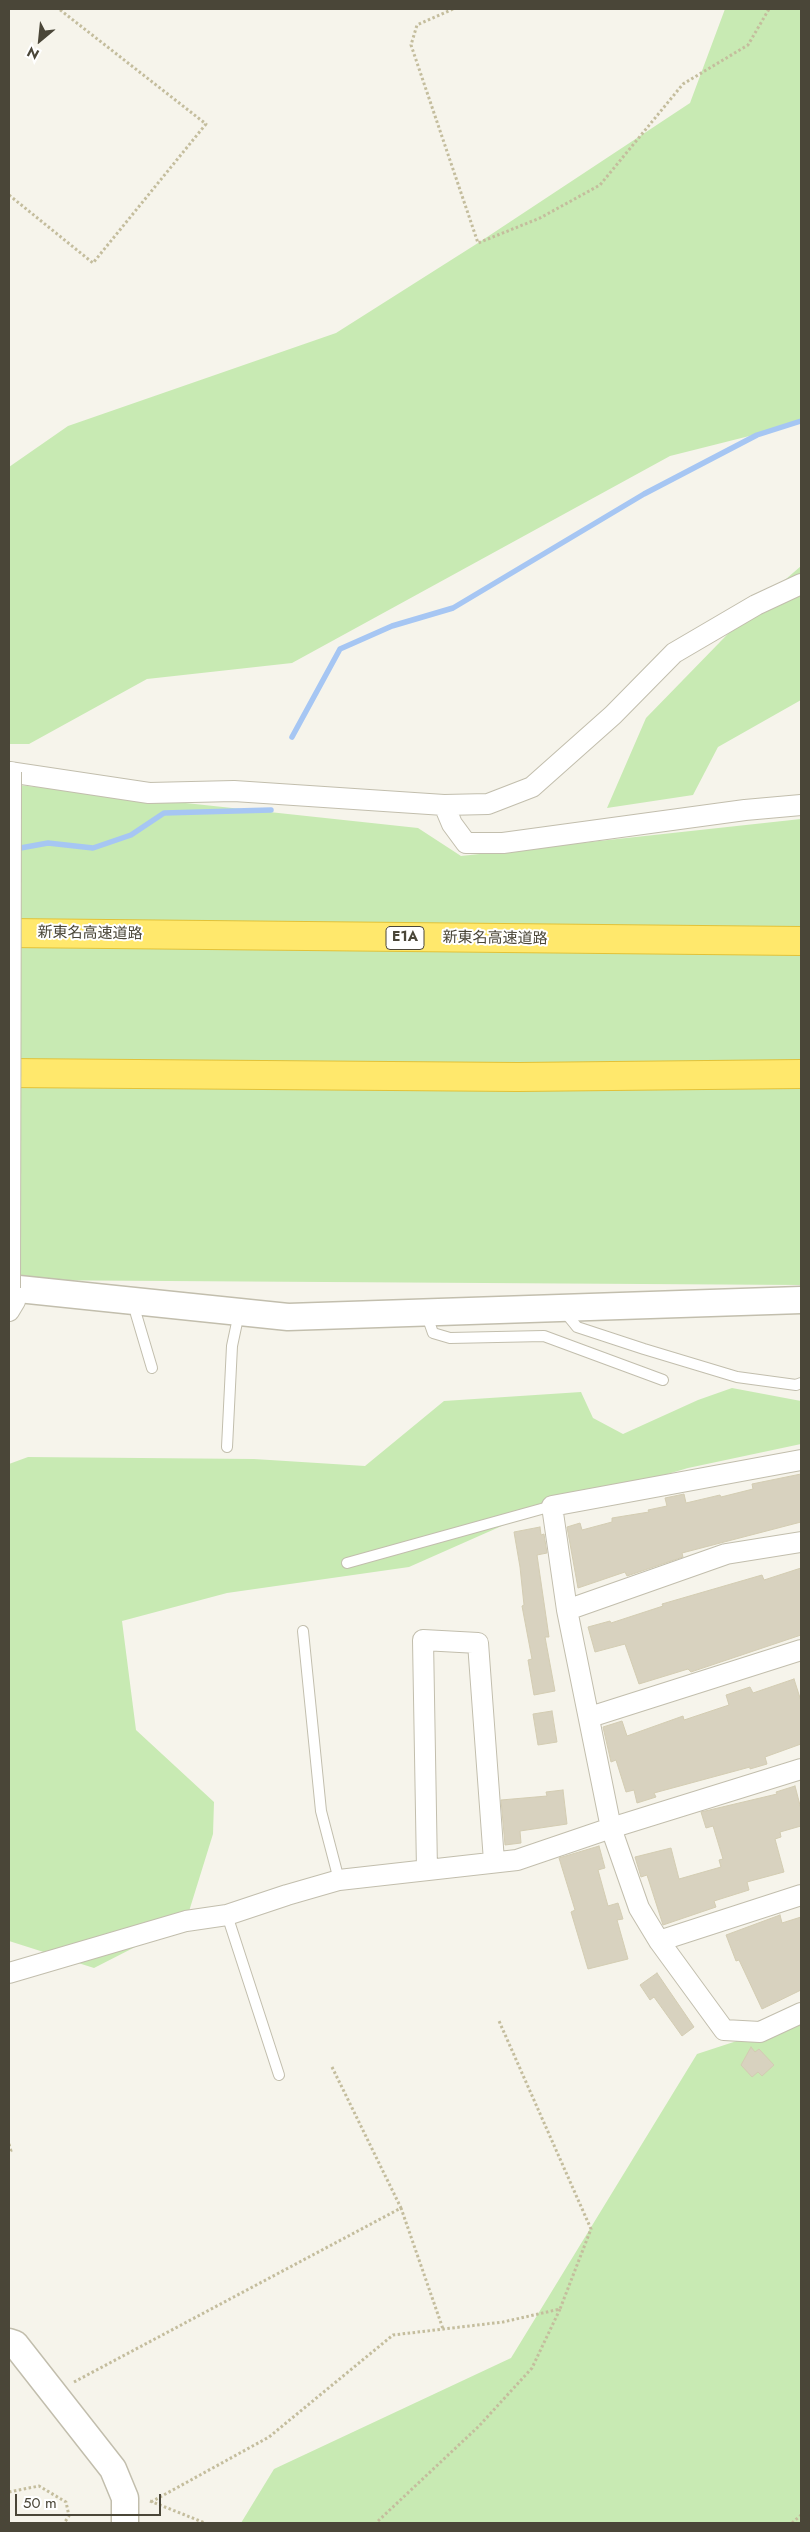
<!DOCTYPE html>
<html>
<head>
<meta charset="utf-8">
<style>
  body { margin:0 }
  #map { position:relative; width:810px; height:2532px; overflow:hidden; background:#f6f4eb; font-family:Jost,sans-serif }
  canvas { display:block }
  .frame { position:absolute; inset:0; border:10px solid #4a4638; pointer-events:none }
  .north { position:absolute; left:15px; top:15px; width:50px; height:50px; -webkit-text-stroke:4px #fff; paint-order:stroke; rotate:208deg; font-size:14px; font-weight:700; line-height:20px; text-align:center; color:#4a4638 }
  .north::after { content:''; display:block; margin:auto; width:18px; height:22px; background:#4a4638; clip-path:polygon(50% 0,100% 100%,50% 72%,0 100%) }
  .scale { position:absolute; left:15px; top:2494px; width:146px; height:22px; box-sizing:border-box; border:2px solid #4a4638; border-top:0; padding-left:6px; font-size:15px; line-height:18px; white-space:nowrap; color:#4a4638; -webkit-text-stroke:4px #fff; paint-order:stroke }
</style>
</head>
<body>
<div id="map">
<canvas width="810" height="2532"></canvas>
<div class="frame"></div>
<div class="north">N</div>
<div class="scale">50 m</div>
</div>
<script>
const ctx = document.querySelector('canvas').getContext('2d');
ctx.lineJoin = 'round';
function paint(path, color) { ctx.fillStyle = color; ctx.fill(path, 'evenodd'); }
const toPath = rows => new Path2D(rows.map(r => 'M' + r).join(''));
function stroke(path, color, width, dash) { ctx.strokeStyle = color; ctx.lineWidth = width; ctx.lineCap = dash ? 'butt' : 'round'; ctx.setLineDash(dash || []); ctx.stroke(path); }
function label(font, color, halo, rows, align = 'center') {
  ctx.font = font + ' Jost,"Noto Sans JP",sans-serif'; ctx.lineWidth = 4; ctx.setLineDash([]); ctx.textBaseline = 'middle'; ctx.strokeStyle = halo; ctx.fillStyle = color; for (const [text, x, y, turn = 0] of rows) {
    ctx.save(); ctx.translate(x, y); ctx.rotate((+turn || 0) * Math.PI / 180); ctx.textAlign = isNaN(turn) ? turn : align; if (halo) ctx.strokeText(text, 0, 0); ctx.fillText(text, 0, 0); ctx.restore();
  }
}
paint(toPath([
  [725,9,801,9,801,423,670,456,292,663,147,679,29,744,9,744,9,467,68,426,336,333,478,243,690,103],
  [801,566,801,700,718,747,693,795,607,808,646,718,756,605],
  [9,784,418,828,461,856,801,819,801,1285,9,1280],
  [732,1388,801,1401,801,1444,688,1468,522,1517,409,1567,227,1593,122,1621,136,1730,214,1802,213,1834,186,1921,94,1968,9,1941,9,1464,28,1457,254,1459,365,1466,444,1401,581,1392,593,1418,623,1434,698,1400],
  [801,2020,801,2523,241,2523,274,2469,511,2358,697,2054]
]), '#c8eab3');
stroke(toPath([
  [292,737,340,649,392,626,453,608,644,494,757,435,801,421],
  [15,849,48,843,93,848,131,835,164,813,271,810]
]), '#a6c6f3', 5.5);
const building = toPath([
  [801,1474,801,1522,682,1553,683,1557,627,1576,625,1572,578,1588,567,1527,580,1523,582,1530,612,1522,612,1518,649,1512,648,1510,667,1506,665,1498,684,1494,686,1503,720,1495,721,1497,753,1489,752,1484,801,1474],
  [540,1527,541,1535,544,1534,547,1553,537,1555,549,1637,545,1637,555,1691,534,1695,528,1660,532,1659,522,1606,524,1605,520,1567,514,1532,540,1527],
  [801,1568,801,1635,691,1672,688,1669,639,1684,625,1644,595,1652,588,1627,610,1621,611,1623,663,1606,662,1604,762,1575,764,1580,801,1568],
  [794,1679,801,1701,801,1744,765,1757,767,1764,750,1769,750,1767,654,1793,656,1797,637,1803,634,1790,626,1792,616,1760,611,1762,603,1727,622,1721,627,1736,683,1716,684,1720,729,1705,726,1695,750,1687,753,1693,794,1679],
  [552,1711,557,1742,538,1745,533,1714,552,1711],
  [795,1786,801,1809,801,1826,780,1832,781,1837,775,1839,784,1872,747,1882,749,1890,714,1901,716,1907,663,1925,647,1875,641,1877,635,1857,671,1848,679,1879,721,1867,719,1860,723,1859,713,1826,706,1828,701,1812,777,1794,776,1792,795,1786],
  [563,1790,567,1824,520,1831,521,1843,505,1845,501,1800,547,1796,546,1792,563,1790],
  [599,1846,605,1868,598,1870,608,1906,618,1903,623,1919,617,1920,628,1959,588,1969,571,1912,575,1910,559,1858,599,1846],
  [780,1915,782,1923,801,1917,801,1990,762,2009,739,1960,736,1961,726,1935,780,1915],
  [657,1973,694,2027,682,2036,654,1997,650,2000,640,1985,657,1973],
  [751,2047,755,2052,759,2049,774,2065,762,2076,758,2072,752,2077,741,2065,751,2047]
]);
paint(building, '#d8d2bf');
stroke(building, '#d3ccb2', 1);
const service = toPath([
  [136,1301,136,1314,152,1368],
  [564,1311,577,1327,644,1349,737,1377,796,1385,801,1383],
  [426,1313,433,1333,450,1338,544,1336,663,1380],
  [227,1447,232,1346,239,1313],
  [347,1563,552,1506],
  [303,1631,321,1811,339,1880],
  [227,1915,279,2075]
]);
const minor = toPath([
  [9,772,149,793,234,791,444,805,488,804,532,787,613,715,674,653,756,605,801,584],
  [444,805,452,824,466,843,503,843,745,810,801,805],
  [9,1311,15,1301,10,1288],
  [801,1460,552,1506,567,1610,611,1828,639,1908,659,1941,724,2030,760,2032,801,2013],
  [567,1610,726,1554,801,1542],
  [590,1717,801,1650],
  [427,1870,423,1640,478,1643,494,1861],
  [659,1941,801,1895],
  [9,1973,186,1921,227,1915,287,1895,339,1880,517,1860,611,1828,801,1769]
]);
const tertiary = toPath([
  [9,1288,288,1317,801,1300],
  [9,2342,15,2344,113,2469,125,2498,125,2523]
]);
const motorway = toPath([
  [9,933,801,941],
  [9,1073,518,1077,801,1074]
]);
stroke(service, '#c2bead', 12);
stroke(minor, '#c2bead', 22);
stroke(tertiary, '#c2bead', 29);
stroke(motorway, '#e2c238', 30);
stroke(toPath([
  [453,9,417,25,411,45,478,243,540,218,600,185,683,84,748,45,769,9],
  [9,195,93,263,206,124,59,9],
  [332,2067,401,2208],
  [9,2144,11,2151,9,2153],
  [74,2382,401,2208,443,2329],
  [9,2492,39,2486,66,2502,69,2516,64,2523],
  [150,2501,205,2523],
  [151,2502,269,2437,393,2335,503,2322,560,2309,591,2229,499,2021],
  [378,2521,479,2426,532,2368,560,2309],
  [792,2523,801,2515]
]), '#c4bd9d', 3, [2.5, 2.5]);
stroke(service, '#fff', 10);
stroke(minor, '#fff', 20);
stroke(tertiary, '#fff', 26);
stroke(motorway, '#ffe86c', 28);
const minorBridge = toPath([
  [10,1288,11,772]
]);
stroke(minorBridge, '#c2bead', 22, []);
stroke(minorBridge, '#fff', 20);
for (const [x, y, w] of [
  [405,938,38]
]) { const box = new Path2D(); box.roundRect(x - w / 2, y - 11.5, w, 23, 4); ctx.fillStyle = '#fff'; ctx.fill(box); stroke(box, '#4a4638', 1); }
label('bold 14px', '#4a4638', null, [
  ["E1A",405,938]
]);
label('15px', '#4a4638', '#fff', [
  ["新東名高速道路",90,934,1],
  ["新東名高速道路",495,939,1]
]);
</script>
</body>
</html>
